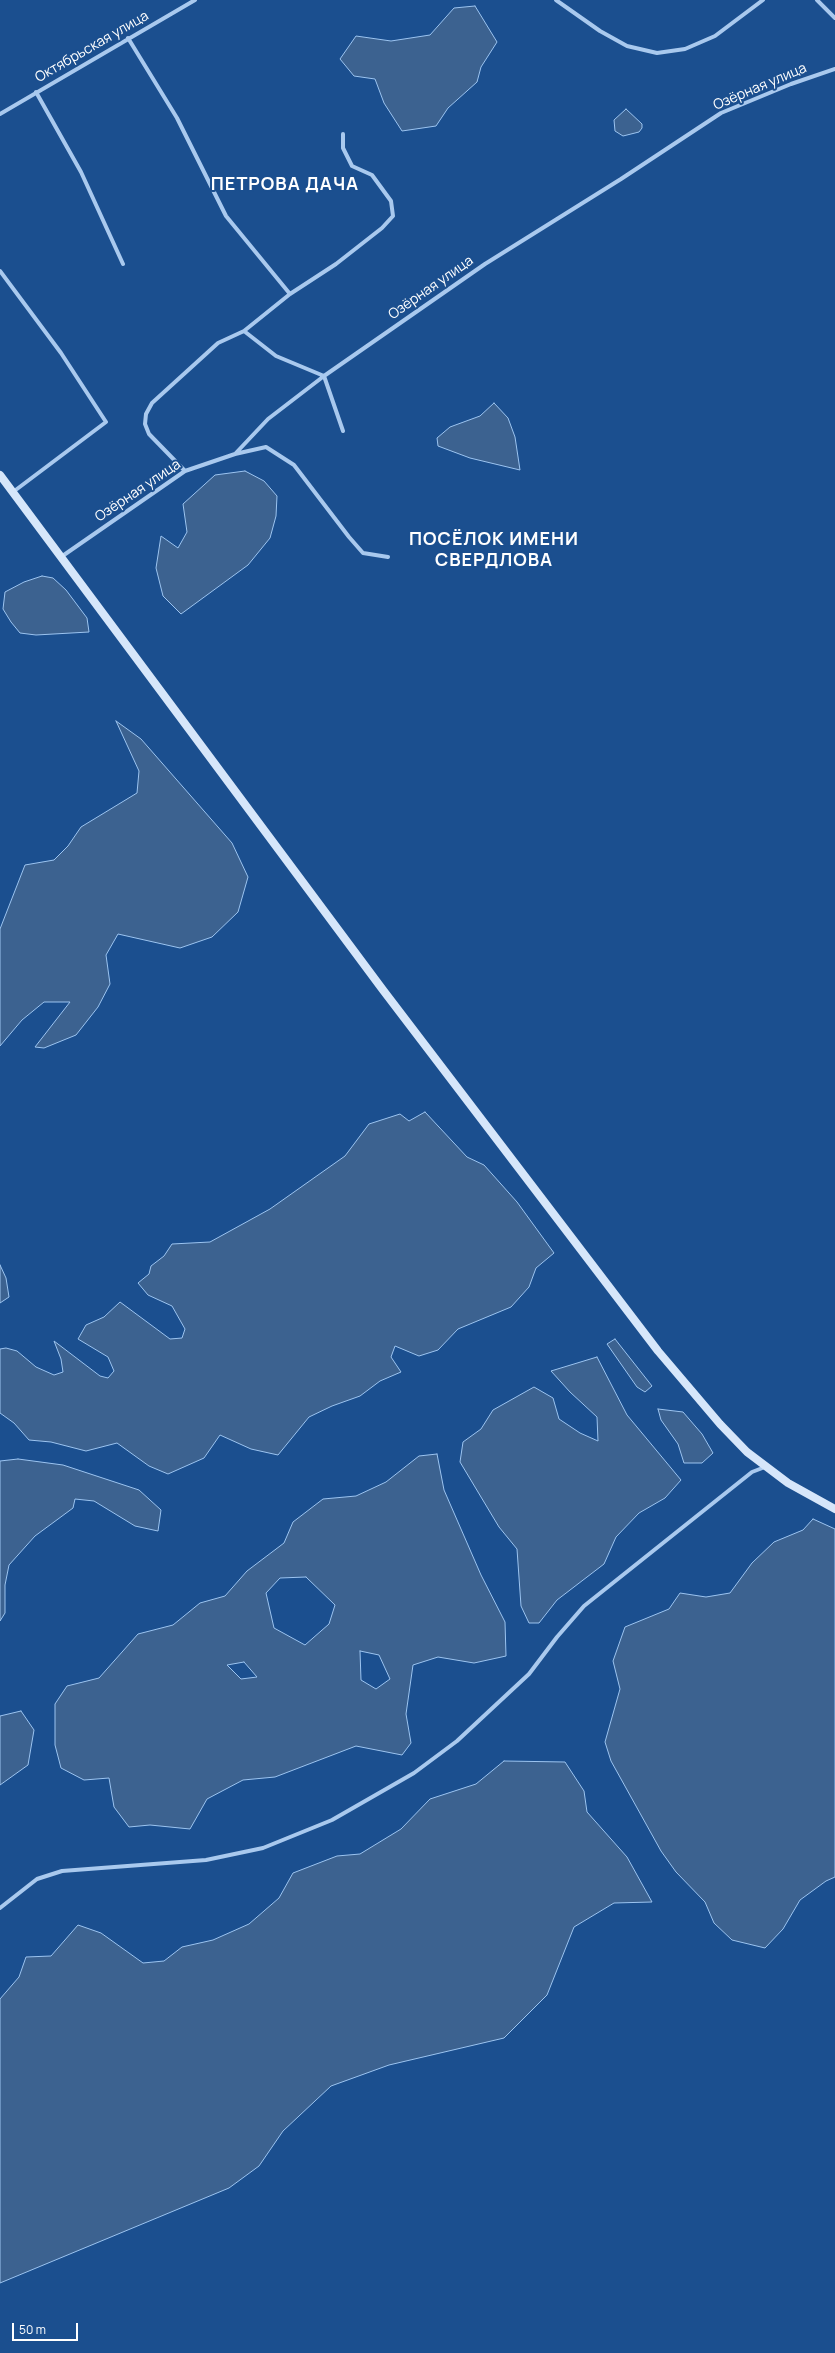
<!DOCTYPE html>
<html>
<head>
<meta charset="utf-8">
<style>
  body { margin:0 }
  #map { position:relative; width:835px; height:2353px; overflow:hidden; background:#1b4f8f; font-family:Manrope,sans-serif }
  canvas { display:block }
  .scale { position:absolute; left:12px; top:2323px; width:66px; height:18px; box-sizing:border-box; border:2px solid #fff; border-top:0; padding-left:5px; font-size:12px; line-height:14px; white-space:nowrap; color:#fff; -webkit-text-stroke:3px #1b4f8f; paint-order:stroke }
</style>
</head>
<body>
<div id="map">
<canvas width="835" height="2353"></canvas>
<div class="scale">50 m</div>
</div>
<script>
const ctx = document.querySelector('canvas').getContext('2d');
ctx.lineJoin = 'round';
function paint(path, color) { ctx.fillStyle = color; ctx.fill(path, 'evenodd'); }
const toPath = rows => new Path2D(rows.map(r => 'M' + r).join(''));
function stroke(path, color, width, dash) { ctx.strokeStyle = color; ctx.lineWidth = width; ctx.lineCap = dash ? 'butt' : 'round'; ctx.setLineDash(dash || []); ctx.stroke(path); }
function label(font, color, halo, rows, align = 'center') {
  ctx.font = font + ' Manrope,sans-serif'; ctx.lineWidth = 4; ctx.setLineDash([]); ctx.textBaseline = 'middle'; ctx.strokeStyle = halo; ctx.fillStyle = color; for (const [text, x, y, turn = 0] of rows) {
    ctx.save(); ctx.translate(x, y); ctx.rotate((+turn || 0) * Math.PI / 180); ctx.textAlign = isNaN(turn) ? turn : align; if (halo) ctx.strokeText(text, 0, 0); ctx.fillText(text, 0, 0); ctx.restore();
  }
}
const water = toPath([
  [475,6,497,42,481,67,477,82,448,108,436,126,402,131,384,103,375,79,354,76,340,59,356,36,391,41,430,35,454,8,475,6],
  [626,109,642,124,642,128,639,132,623,136,615,131,614,120,626,109],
  [494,403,508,418,515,437,520,470,470,458,438,446,437,438,450,427,480,416,494,403],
  [245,471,264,481,277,496,276,516,270,538,248,565,181,614,163,596,156,568,161,536,178,548,187,532,183,504,215,475,245,471],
  [42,576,53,578,66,590,87,618,89,632,36,635,20,633,11,622,3,609,5,592,24,582,42,576],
  [116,721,141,739,232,843,248,877,238,912,212,937,180,948,118,934,106,955,110,984,98,1007,76,1035,44,1048,35,1047,70,1002,44,1002,22,1020,0,1046,0,929,25,865,54,860,68,846,81,827,137,793,139,771,116,721],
  [425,1112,467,1157,484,1165,517,1202,554,1253,536,1268,529,1287,511,1307,458,1329,438,1350,419,1356,395,1346,391,1357,401,1372,380,1381,360,1396,332,1406,309,1417,278,1455,251,1449,220,1435,204,1458,168,1474,149,1466,117,1443,86,1451,51,1442,29,1440,14,1423,0,1413,0,1349,6,1348,17,1351,36,1367,54,1375,63,1372,61,1359,54,1341,100,1376,108,1378,114,1371,108,1357,78,1339,86,1325,104,1317,120,1302,170,1339,182,1338,185,1329,172,1306,148,1295,138,1283,149,1274,151,1266,164,1256,172,1244,210,1242,270,1209,345,1156,369,1124,400,1114,409,1121,425,1112],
  [0,1265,6,1278,9,1297,0,1303,0,1265],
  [615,1339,652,1386,645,1392,637,1387,607,1344,615,1339],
  [597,1357,627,1415,681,1480,665,1498,639,1513,616,1537,604,1564,557,1600,539,1623,529,1623,521,1606,517,1549,499,1527,460,1462,463,1442,481,1429,493,1410,534,1387,553,1398,559,1419,580,1433,598,1441,597,1417,570,1392,551,1371,597,1357],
  [658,1409,683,1412,702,1434,713,1453,702,1463,684,1463,678,1444,661,1420,658,1409],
  [437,1454,444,1490,481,1575,505,1622,506,1656,474,1663,438,1657,413,1665,406,1714,411,1743,402,1755,356,1746,275,1777,243,1780,207,1799,190,1829,150,1825,129,1827,114,1807,109,1778,84,1780,61,1768,55,1745,55,1704,67,1686,99,1678,138,1634,173,1625,200,1603,225,1596,247,1571,284,1543,293,1522,323,1499,356,1496,386,1482,419,1456,437,1454],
  [306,1577,335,1605,329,1624,305,1645,274,1628,266,1593,280,1578,306,1577],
  [360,1651,379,1655,390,1679,376,1689,361,1680,360,1651],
  [244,1662,257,1677,241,1679,227,1665,244,1662],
  [18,1459,63,1465,139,1490,161,1510,158,1531,135,1526,94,1501,75,1499,73,1508,35,1536,9,1565,5,1585,5,1613,0,1621,0,1461,18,1459],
  [813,1519,835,1529,835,1877,826,1881,800,1900,783,1929,765,1948,732,1940,714,1923,705,1902,676,1872,661,1851,611,1761,605,1742,620,1689,613,1661,625,1627,669,1609,680,1593,706,1597,730,1593,752,1563,774,1542,803,1530,813,1519],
  [21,1711,34,1730,28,1765,0,1785,0,1716,21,1711],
  [504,1761,565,1762,584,1791,587,1812,627,1857,652,1902,614,1903,574,1927,547,1995,504,2038,389,2065,331,2086,283,2131,259,2166,229,2188,0,2283,0,1999,19,1977,26,1957,51,1956,78,1925,101,1933,143,1963,164,1961,182,1947,213,1940,249,1924,279,1898,293,1873,337,1856,360,1854,401,1829,430,1799,476,1784,504,1761]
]);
paint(water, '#3c6290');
stroke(water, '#9cc4f0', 1);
stroke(toPath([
  [556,0,600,31,627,46,657,53,685,49,715,36,763,0],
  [817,0,835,18],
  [128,38,177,118,226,216,290,294],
  [36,92,81,172,123,264],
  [0,114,195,0],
  [0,271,61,353,106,422,13,492],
  [244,331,276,356,324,376,343,431],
  [235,454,266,447,294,465,349,537,363,553,388,557],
  [185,471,149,434,145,424,146,414,152,403,218,343,244,331,290,294,336,264,382,228,393,216,391,201,372,175,352,166,343,148,343,134],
  [61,557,185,471,235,454,268,419,324,376,485,264,621,179,721,113,791,84,835,69],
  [0,1908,37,1879,62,1871,206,1860,263,1848,332,1820,414,1773,457,1741,529,1674,557,1637,584,1606,752,1472,765,1467]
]), '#a9c9ee', 4);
stroke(toPath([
  [0,475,383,990,658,1351,720,1424,747,1452,788,1483,835,1509]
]), '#d6e6fa', 8);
label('14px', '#fff', '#1b4f8f', [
  ["Октябрьская улица",92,47,-30],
  ["Озёрная улица",760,87,-23],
  ["Озёрная улица",431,288,-35],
  ["Озёрная улица",138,491,-34]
]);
ctx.letterSpacing = '1px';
label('bold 18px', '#fff', '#1b4f8f', [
  ["ПЕТРОВА ДАЧА",285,185],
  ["ПОСЁЛОК ИМЕНИ",494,540],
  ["СВЕРДЛОВА",494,561]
]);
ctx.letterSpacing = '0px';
</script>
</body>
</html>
